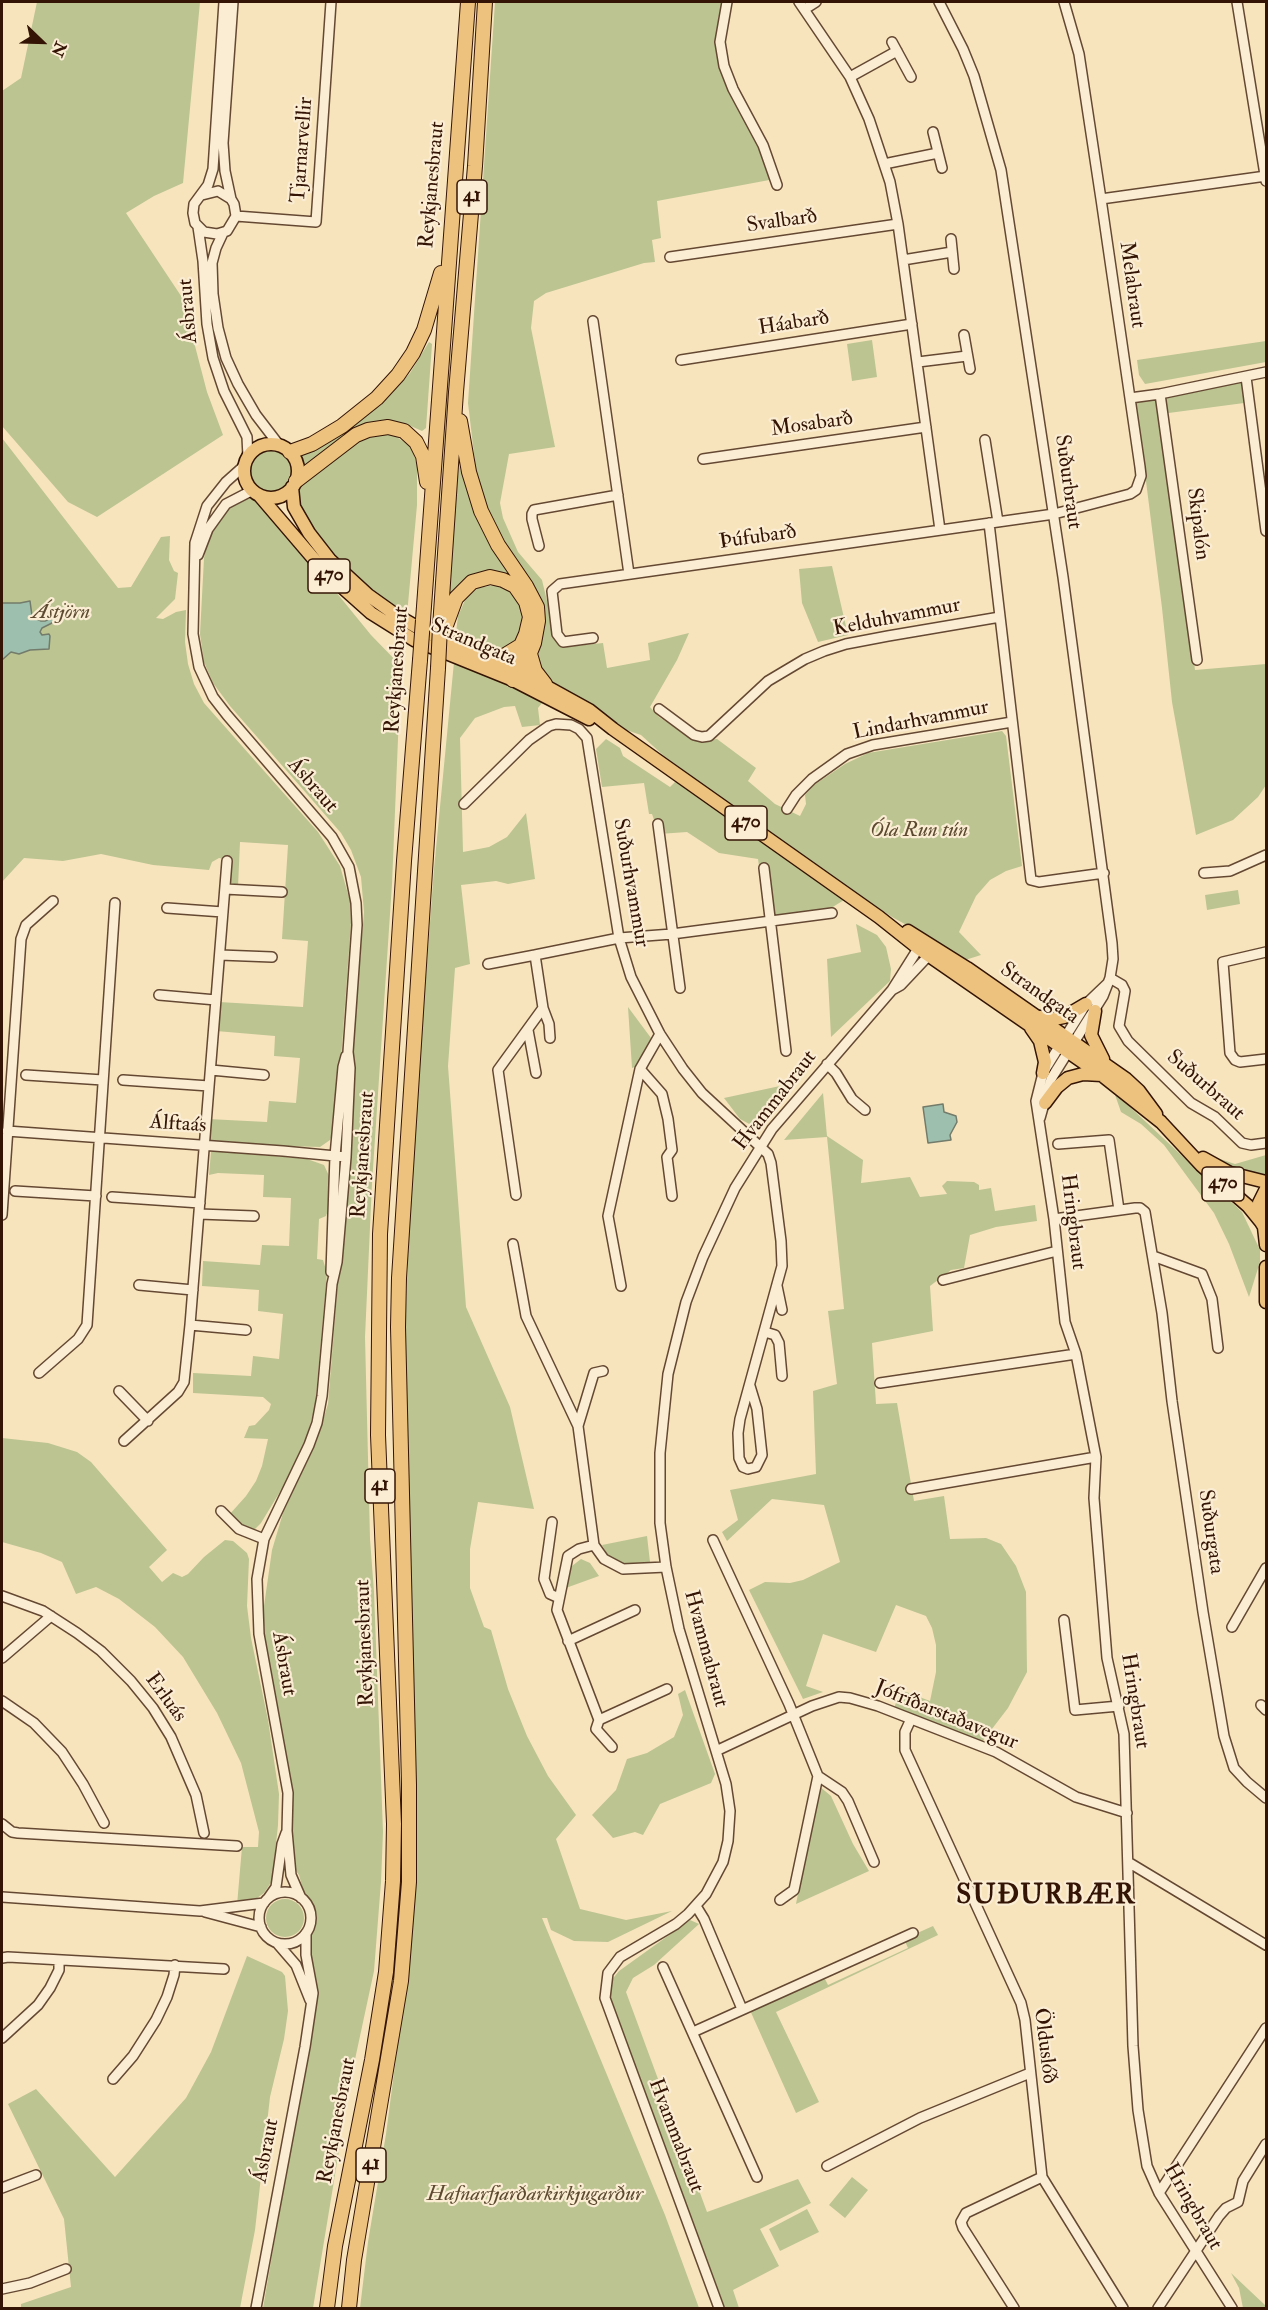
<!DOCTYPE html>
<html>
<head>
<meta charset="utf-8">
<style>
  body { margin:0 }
  #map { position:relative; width:1268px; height:2310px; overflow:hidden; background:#f7e4bd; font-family:"IM FELL Double Pica",serif }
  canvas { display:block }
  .frame { position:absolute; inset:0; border:3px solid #341404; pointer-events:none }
  .north { position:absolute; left:12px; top:12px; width:60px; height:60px; -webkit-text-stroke:4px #faedd4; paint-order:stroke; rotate:113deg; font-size:16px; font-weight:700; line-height:24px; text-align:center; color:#341404 }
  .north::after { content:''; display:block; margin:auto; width:21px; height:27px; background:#341404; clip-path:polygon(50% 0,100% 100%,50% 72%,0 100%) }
</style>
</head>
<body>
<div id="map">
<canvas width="1268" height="2310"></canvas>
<div class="frame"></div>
<div class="north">N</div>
</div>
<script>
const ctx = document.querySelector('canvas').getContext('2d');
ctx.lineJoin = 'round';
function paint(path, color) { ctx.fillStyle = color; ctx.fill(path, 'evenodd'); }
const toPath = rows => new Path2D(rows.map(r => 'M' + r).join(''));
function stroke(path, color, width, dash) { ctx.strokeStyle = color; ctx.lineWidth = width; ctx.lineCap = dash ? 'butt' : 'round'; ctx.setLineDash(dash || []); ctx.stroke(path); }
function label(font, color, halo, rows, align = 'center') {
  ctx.font = font + ' "IM FELL Double Pica",serif'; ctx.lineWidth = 4.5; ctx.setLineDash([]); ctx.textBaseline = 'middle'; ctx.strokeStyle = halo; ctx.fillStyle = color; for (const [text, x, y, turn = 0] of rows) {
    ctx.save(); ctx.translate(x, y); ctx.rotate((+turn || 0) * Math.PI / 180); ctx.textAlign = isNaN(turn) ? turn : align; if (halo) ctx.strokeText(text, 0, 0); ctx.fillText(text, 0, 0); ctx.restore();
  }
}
paint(toPath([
  [37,2,200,2,183,183,154,196,126,213,189,308,195,346,207,392,223,435,97,517,68,502,2,426,2,91,21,78],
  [495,2,722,2,718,20,724,76,765,142,780,178,657,201,661,238,652,240,655,262,644,263,546,293,534,301,531,328,555,447,509,454,500,503,503,518,518,552,542,580,556,639,566,647,603,643,607,668,650,660,648,643,689,633,677,660,650,707,659,717,688,736,698,741,717,739,756,768,748,781,775,804,800,816,806,804,805,795,814,785,845,764,868,753,1002,731,1006,736,1022,866,1006,871,990,880,976,896,959,932,981,955,962,961,939,943,892,917,788,846,664,756,641,735,623,729,550,683,543,676,537,660,541,641,506,549,478,488,468,403],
  [872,340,877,377,852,381,847,344],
  [1266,341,1266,362,1145,384,1139,375,1137,360],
  [429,342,432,344,426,428,422,431,404,423,387,422,304,468,299,456,310,452,381,405,410,373],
  [1241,380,1244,403,1161,414,1195,670,1266,664,1266,785,1258,797,1233,820,1196,835,1172,702,1162,608,1135,394],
  [379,433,392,434,412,447,417,466,417,505,407,615,371,591,335,557,310,526,298,503,298,493,304,482,366,436],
  [2,438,118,588,131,587,161,537,170,536,169,560,174,571,178,573,175,599,156,618,163,619,176,612,186,610,185,642,188,664,194,684,204,703,318,832,340,866,350,901,351,923,341,1059,333,1133,330,1140,320,1147,221,1144,209,1141,207,1137,208,1119,267,1122,269,1101,296,1103,300,1058,274,1056,275,1036,216,1031,219,1002,303,1007,308,941,282,939,288,845,240,842,238,887,228,886,230,860,219,858,212,862,209,870,153,865,101,854,63,861,24,858,2,882],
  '250 472a21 21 0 1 1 42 0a21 21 0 1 1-42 0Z',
  [459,465,471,504,507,566,518,581,497,574,447,604],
  [247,496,255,496,261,500,371,635,401,666,392,884,372,1183,365,1337,370,1539,374,1592,383,1832,381,1882,374,1971,351,2078,313,2308,263,2308,312,2023,309,1940,313,1925,299,1875,293,1867,290,1775,266,1646,263,1613,272,1550,283,1513,316,1443,328,1404,339,1269,346,1207,352,1116,354,1031,364,912,361,877,351,850,341,833,230,706,213,683,204,662,200,634,204,558,207,543,218,519,234,502],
  [832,566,848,635,818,642,802,603,799,569],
  [495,585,507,589,518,600,524,615,520,635,506,649,482,651,455,641,458,616,466,598,478,588],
  [454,662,545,699,538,708,540,725,522,727,515,706,504,707,475,718,460,738,463,852,489,847,507,837,526,813,535,879,508,884,496,881,461,885,470,964,455,968,448,1066,466,1307,510,1407,534,1509,478,1502,470,1549,470,1588,484,1627,491,1630,508,1689,527,1736,548,1776,576,1815,556,1839,580,1909,626,1920,672,1911,608,1942,574,1941,551,1930,547,1918,542,1918,665,2215,699,2308,360,2308,368,2242,386,2134,408,1966,415,1863,414,1696,405,1327,412,1164,434,869],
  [606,739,620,748,623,756,670,787,676,781,844,900,823,913,766,918,758,859,719,853,687,832,659,834,652,814,649,814,644,783,602,787,596,749],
  [1238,890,1240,904,1207,910,1205,895],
  [856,924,877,935,886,947,891,969,890,981,831,1037,827,959,861,952],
  [628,1007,651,1038,637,1066,632,1068],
  [794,1083,765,1122,758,1125,753,1126,740,1119,724,1098],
  [1114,1092,1242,1212,1260,1250,1260,1262,1249,1297,1229,1244,1214,1213,1164,1145,1141,1124,1121,1112],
  [823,1093,827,1136,863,1160,861,1183,910,1177,920,1197,947,1194,942,1186,947,1181,974,1182,979,1185,979,1190,991,1188,995,1211,1035,1205,1037,1221,996,1227,970,1235,964,1268,951,1270,930,1286,933,1331,872,1343,876,1404,897,1403,914,1501,944,1496,950,1539,986,1538,1001,1544,1016,1566,1026,1592,1027,1672,1008,1708,982,1742,894,1708,901,1690,930,1701,936,1672,936,1645,932,1628,926,1616,896,1605,876,1652,823,1634,806,1686,823,1692,803,1699,749,1590,765,1582,790,1583,803,1580,840,1562,824,1505,772,1499,727,1541,722,1532,738,1520,730,1490,816,1474,813,1391,837,1384,828,1311,844,1309,827,1137,784,1140],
  [215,1151,307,1159,324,1165,330,1178,329,1207,326,1216,319,1219,317,1259,323,1260,327,1273,315,1407,303,1450,292,1472,261,1523,255,1529,248,1530,242,1528,229,1515,246,1496,256,1481,262,1466,268,1439,244,1438,249,1426,255,1425,269,1410,271,1404,263,1397,193,1393,193,1373,251,1376,253,1356,279,1359,283,1314,258,1311,259,1290,202,1286,203,1261,260,1265,262,1245,289,1246,291,1198,263,1197,264,1175,218,1173,209,1175,211,1152],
  [1266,1155,1266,1179,1223,1165,1211,1156,1235,1164],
  [2,1438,48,1443,77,1452,91,1462,167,1550,149,1567,162,1582,173,1573,182,1577,188,1574,204,1557,225,1540,233,1541,247,1553,249,1559,247,1606,251,1638,268,1720,279,1794,278,1825,272,1881,264,1893,250,1903,237,1905,242,1847,258,1847,259,1832,241,1763,217,1713,183,1657,155,1627,119,1599,96,1587,76,1594,62,1562,41,1553,2,1542],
  [647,1536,650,1562,630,1566,618,1564,609,1557,602,1545],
  [581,1559,590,1563,599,1576,563,1589,572,1566],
  [685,1690,715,1774,711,1783,660,1804,643,1835,635,1832,613,1838,592,1815,616,1790,627,1759,647,1753,674,1737,683,1715,678,1694],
  [819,1786,831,1796,853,1844,869,1871,796,1904],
  '266 1918a19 19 0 1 1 38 0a19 19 0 1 1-38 0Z',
  [690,1920,699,1924,654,1965,633,1978,626,1992,707,2212,798,2179,811,2203,760,2229,779,2266,733,2290,739,2308,725,2308,609,1997,610,1982,619,1971],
  [933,1926,938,1935,776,2012,819,2102,796,2113,749,2008,823,1975,828,1985,908,1948,904,1939],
  [247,1956,282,1972,285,1976,288,2011,284,2039,270,2097,255,2230,240,2308,21,2308,21,2304,71,2287,64,2219,8,2104,36,2089,115,2177,186,2098,211,2052],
  [852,2177,868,2190,845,2218,829,2205],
  [807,2209,819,2232,780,2251,769,2229],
  [1231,2273,1266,2306,1266,2308,1243,2308,1239,2288]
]), '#bcc492');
const water = toPath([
  [30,601,32,616,41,621,45,621,58,615,54,622,42,628,40,632,42,635,49,634,50,636,49,649,30,650,19,654,11,652,2,660,2,603,20,603,30,601],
  [943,1104,944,1112,956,1116,957,1122,950,1135,951,1140,928,1143,923,1107,943,1104]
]);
paint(water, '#9dbfae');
stroke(water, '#737b6a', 1.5);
const minor = toPath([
  [727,2,720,42,724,66,733,89,763,145,777,185],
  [799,2,850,77,869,119,890,182,898,224,940,530],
  [939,2,963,49,974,76,1001,170,1063,577,1112,943,1113,959,1110,978,1103,996,1051,1079,1040,1118],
  [1237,2,1266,181],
  [805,9,816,2],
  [892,42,911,77],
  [850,77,897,51],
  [933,132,942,168],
  [884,164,938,153],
  [202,195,218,191,231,199,234,204,236,216,227,231,217,234,204,232,195,223,193,213,194,204,208,185,213,169,224,2],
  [231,199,225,171,223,143,233,2],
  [1101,199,1266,176],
  [236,216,316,222,331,2],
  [198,227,203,261,207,324,213,358,224,391,247,437,248,457],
  [223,233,216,248,212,263,213,294,218,328,226,358,238,384,256,415,279,445],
  [951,239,954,269],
  [670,257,898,224],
  [903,260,952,252],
  [593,321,629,574],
  [964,335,970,369],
  [681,360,912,324],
  [918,362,967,356],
  [1246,377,1266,531],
  [1160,394,1197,660],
  [1130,398,1160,394,1266,372],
  [985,440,998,522],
  [703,459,926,427],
  [245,465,226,482,207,506,195,543,193,634,199,667,213,697,227,715,332,837,349,867,356,903,357,925,348,1052,350,1068,346,1157,337,1262,332,1284,322,1396,317,1423,309,1445,264,1539,257,1579,259,1634,288,1793,287,1831,291,1875,301,1898],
  [989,523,1031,880,1039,882,1104,873],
  [539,546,532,519,532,514,534,510,618,495],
  [198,555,208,529,226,504,253,490],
  [593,638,563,642,557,634,552,591,560,584,1054,514,1130,494,1136,490,1141,476,1140,467,1101,199,1079,54,1064,2],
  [659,709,694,735,702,737,709,736,768,681,805,659,824,651,846,644,888,636,1000,617],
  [464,804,529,740,549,726,556,724,571,725,579,729,587,738,619,938,631,977,660,1034,683,1069,702,1093,768,1154,771,1163,781,1241,782,1266,740,1419,738,1433,739,1458,743,1467,748,1469,756,1467,762,1455,757,1409,750,1386],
  [787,809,796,795,812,779,847,754,873,745,1012,722],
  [658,824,680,988],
  [764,868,786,1051],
  [1204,873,1230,871,1266,855],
  [225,889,282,892],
  [167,908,223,912],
  [1266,952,1223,962,1230,1053,1235,1060,1240,1062,1266,1059],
  [220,955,272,957],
  [488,964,535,955],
  [1110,978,1122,985,1125,991,1119,1026,1128,1041,1191,1103,1215,1117,1242,1143,1251,1145,1266,1143],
  [1108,983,1086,1004,1052,1058,1043,1073,1036,1101,1054,1219,1065,1322,1076,1354,1096,1457,1094,1498,1107,1658,1124,1734,1133,2046,1138,2110,1147,2166,1159,2193,1232,2308],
  [892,990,901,985,933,951],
  [159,995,216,1000],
  [543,1008,549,1024,550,1038],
  [528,1030,536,1073],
  [827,1064,836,1073,852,1099,865,1110],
  [640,1069,662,1094,668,1119,672,1150,667,1157,672,1196],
  [211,1070,264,1075],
  [26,1075,103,1080],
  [123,1080,209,1086],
  [7,1131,283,1151,346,1157],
  [1058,1144,1109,1140,1119,1210],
  [15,1191,96,1196],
  [516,1195,498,1070,543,1008,535,955,619,938,672,934,832,913],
  [112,1197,200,1203],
  [199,1214,254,1216],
  [2,1215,21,939,26,925,53,901],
  [1054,1219,1135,1208,1140,1208,1145,1212,1162,1313,1172,1401,1203,1612,1224,1736,1234,1768,1247,1782,1266,1798],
  [513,1244,526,1316,578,1426,594,1545,604,1559,623,1569,666,1567],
  [1153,1256,1202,1274,1212,1299,1218,1348],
  [331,1272,335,1156,343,1067,346,1056],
  [943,1280,1057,1251],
  [139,1285,193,1290],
  [621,1286,608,1216,640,1069,660,1034],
  [777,1286,782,1310],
  [190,1325,246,1330],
  [765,1332,775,1335,779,1343,782,1376],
  [39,1373,78,1339,87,1325,115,903],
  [880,1383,1076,1354],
  [119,1391,148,1421],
  [578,1426,594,1373,603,1371],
  [124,1441,178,1392,184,1382,190,1325,227,861],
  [911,1489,1096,1457],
  [221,1511,239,1529,264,1539],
  [552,1522,544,1579,550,1594,559,1598],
  [713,1540,789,1704,818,1776,794,1890,780,1900],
  [594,1545,579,1549,568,1556,557,1610,599,1720,596,1729,612,1747],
  [2,1596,43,1611,77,1633,101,1651,131,1681,153,1708,171,1737,196,1795,204,1833],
  [1064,1620,1075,1710,1119,1706],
  [1232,1627,1266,1568],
  [568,1641,635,1610],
  [2,1658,51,1616],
  [2,1701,34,1723,62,1752,83,1784,104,1823],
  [1261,1705,1266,1710],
  [911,1719,905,1732,905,1750,1021,2003,1025,2020,1042,2177,1123,2308],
  [599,1720,667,1689],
  [716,1751,812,1706,839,1697,850,1698,878,1706,996,1752,1076,1797,1127,1813],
  [818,1776,842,1792,848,1801,874,1862],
  [2,1824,12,1832,18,1833,237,1846],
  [1128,1862,1266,1945],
  '259 1918a26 26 0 1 1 52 0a26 26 0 1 1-52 0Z',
  [2,1897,200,1911,264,1903],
  [269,1897,276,1887,282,1844,286,1833],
  [696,1906,704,1919,742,2009],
  [205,1912,261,1927],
  [277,1943,296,1965,310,2000],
  [2,1958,8,1957,224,1969],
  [663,1967,757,2177],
  [693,2032,913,1933],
  [2,2038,38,2005,50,1988,59,1970,59,1960],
  [113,2079,133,2056,156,2020,167,1997,174,1975,175,1965],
  [827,2166,920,2118,1030,2073],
  [2,2188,36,2175],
  [1159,2193,1266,2028],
  [2,2289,30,2283,66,2269],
  [256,2308,305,2047,313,1993,306,1955,306,1933],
  [719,2308,605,1998,608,1973,620,1957,676,1924,688,1914,706,1894,723,1862,728,1841,730,1811,726,1784,679,1629,666,1567,660,1523,660,1453,668,1374,686,1302,703,1257,735,1188,772,1129,892,990,921,944],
  [1014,2308,963,2228,961,2222,966,2213,1042,2177],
  [1158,2308,1219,2216,1226,2208,1238,2202,1243,2181,1266,2144]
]);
const major = toPath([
  '244 471a27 27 0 1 1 54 0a27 27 0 1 1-54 0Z',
  [292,487,294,507,309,533,330,560,368,595,396,615,422,630,522,673,589,710,613,729,879,917,918,948,1103,1076,1161,1122,1201,1165,1248,1206,1261,1222],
  [259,495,324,571,371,613,414,640,513,680,589,719],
  [908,931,967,968,1126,1079,1139,1091,1156,1114],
  [1095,1011,1091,1035,1103,1059],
  [1040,1017,1054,1019,1064,1017,1086,1004],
  [1031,1028,1040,1041,1045,1062,1043,1073],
  [1045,1103,1057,1087,1068,1078,1083,1074,1102,1075],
  [1203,1158,1230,1173,1266,1182],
  [1266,1189,1259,1203,1259,1213,1261,1222,1266,1230],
  [1264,1227,1266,1245],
  [1266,1267,1266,1302]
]);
const highway = toPath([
  [460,421,469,472,481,511,498,545,526,586,537,607,538,621,534,643,522,673,513,680],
  [290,452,312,444,342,426,377,398,398,375,413,353,424,330,441,273],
  [296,481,356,435,368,430,388,427,404,431,416,442,423,456,427,482],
  [423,620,468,2],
  [440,627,456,392,475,166,485,2],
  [445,628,456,598,472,582,490,577,503,580,515,586,526,602,530,617,526,634,511,668,513,680],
  [530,654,535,671,545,684],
  [484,657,502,657,520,646],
  [327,2308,335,2246,372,2060,386,1972,393,1881,394,1824,378,1435,380,1234,404,861,420,660],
  [349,2308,354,2260,401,1981,409,1882,409,1785,398,1327,399,1278,438,668]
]);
stroke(minor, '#654832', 12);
stroke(major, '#341404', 15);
stroke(highway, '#341404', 16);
stroke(minor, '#faedd4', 9);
stroke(major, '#ecc27e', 12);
stroke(highway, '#ecc27e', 14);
const highwayBridge = toPath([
  [420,660,423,620],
  [438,668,440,627]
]);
stroke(highwayBridge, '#341404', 16, []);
stroke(highwayBridge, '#ecc27e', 14);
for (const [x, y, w] of [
  [472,197,30],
  [329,576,42],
  [746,823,42],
  [1223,1184,42],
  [380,1486,30],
  [371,2165,30]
]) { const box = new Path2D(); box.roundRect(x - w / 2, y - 17, w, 34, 4.5); ctx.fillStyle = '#faedd4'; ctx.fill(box); stroke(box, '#341404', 1.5); }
label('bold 20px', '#341404', null, [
  ["41",472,197],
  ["470",329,576],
  ["470",746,823],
  ["470",1223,1184],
  ["41",380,1486],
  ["41",371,2165]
]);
label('21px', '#341404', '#faedd4', [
  ["Tjarnarvellir",303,150,-86],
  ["Reykjanesbraut",433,185,-85],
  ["Svalbarð",782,222,-8],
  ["Melabraut",1131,285,82],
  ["Ásbraut",189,311,-95],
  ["Háabarð",794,324,-9],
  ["Mosabarð",812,425,-8],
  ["Suðurbraut",1067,482,82],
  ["Skipalón",1197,524,83],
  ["Þúfubarð",758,538,-8],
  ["Kelduhvammur",897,618,-11],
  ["Strandgata",473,643,23],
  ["Reykjanesbraut",398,670,-86],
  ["Lindarhvammur",921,721,-11],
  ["Ásbraut",312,786,49],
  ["Suðurhvammur",630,883,80],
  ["Strandgata",1039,994,35],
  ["Suðurbraut",1205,1086,41],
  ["Hvammabraut",776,1101,-52],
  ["Álftaás",178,1125,4],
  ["Reykjanesbraut",364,1155,-86],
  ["Hringbraut",1072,1222,83],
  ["Suðurgata",1210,1532,82],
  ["Reykjanesbraut",366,1643,-92],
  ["Hvammabraut",705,1649,75],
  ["Ásbraut",283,1664,80],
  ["Erluás",165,1698,54],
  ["Hringbraut",1134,1701,81],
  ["Jófríðarstaðavegur",946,1716,22],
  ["Ölduslóð",1044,2046,83],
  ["Reykjanesbraut",338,2121,-79],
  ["Hvammabraut",675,2136,69],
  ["Ásbraut",267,2151,-79],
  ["Hringbraut",1192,2207,60]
]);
label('italic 21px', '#5d492f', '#faedd4', [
  ["Ástjörn",61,613],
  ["Óla Run tún",919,831],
  ["Hafnarfjarðarkirkjugarður",535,2195]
]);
ctx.letterSpacing = '1.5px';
label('bold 27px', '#341404', '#faedd4', [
  ["SUÐURBÆR",1046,1897]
]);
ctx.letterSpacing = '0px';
</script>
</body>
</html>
